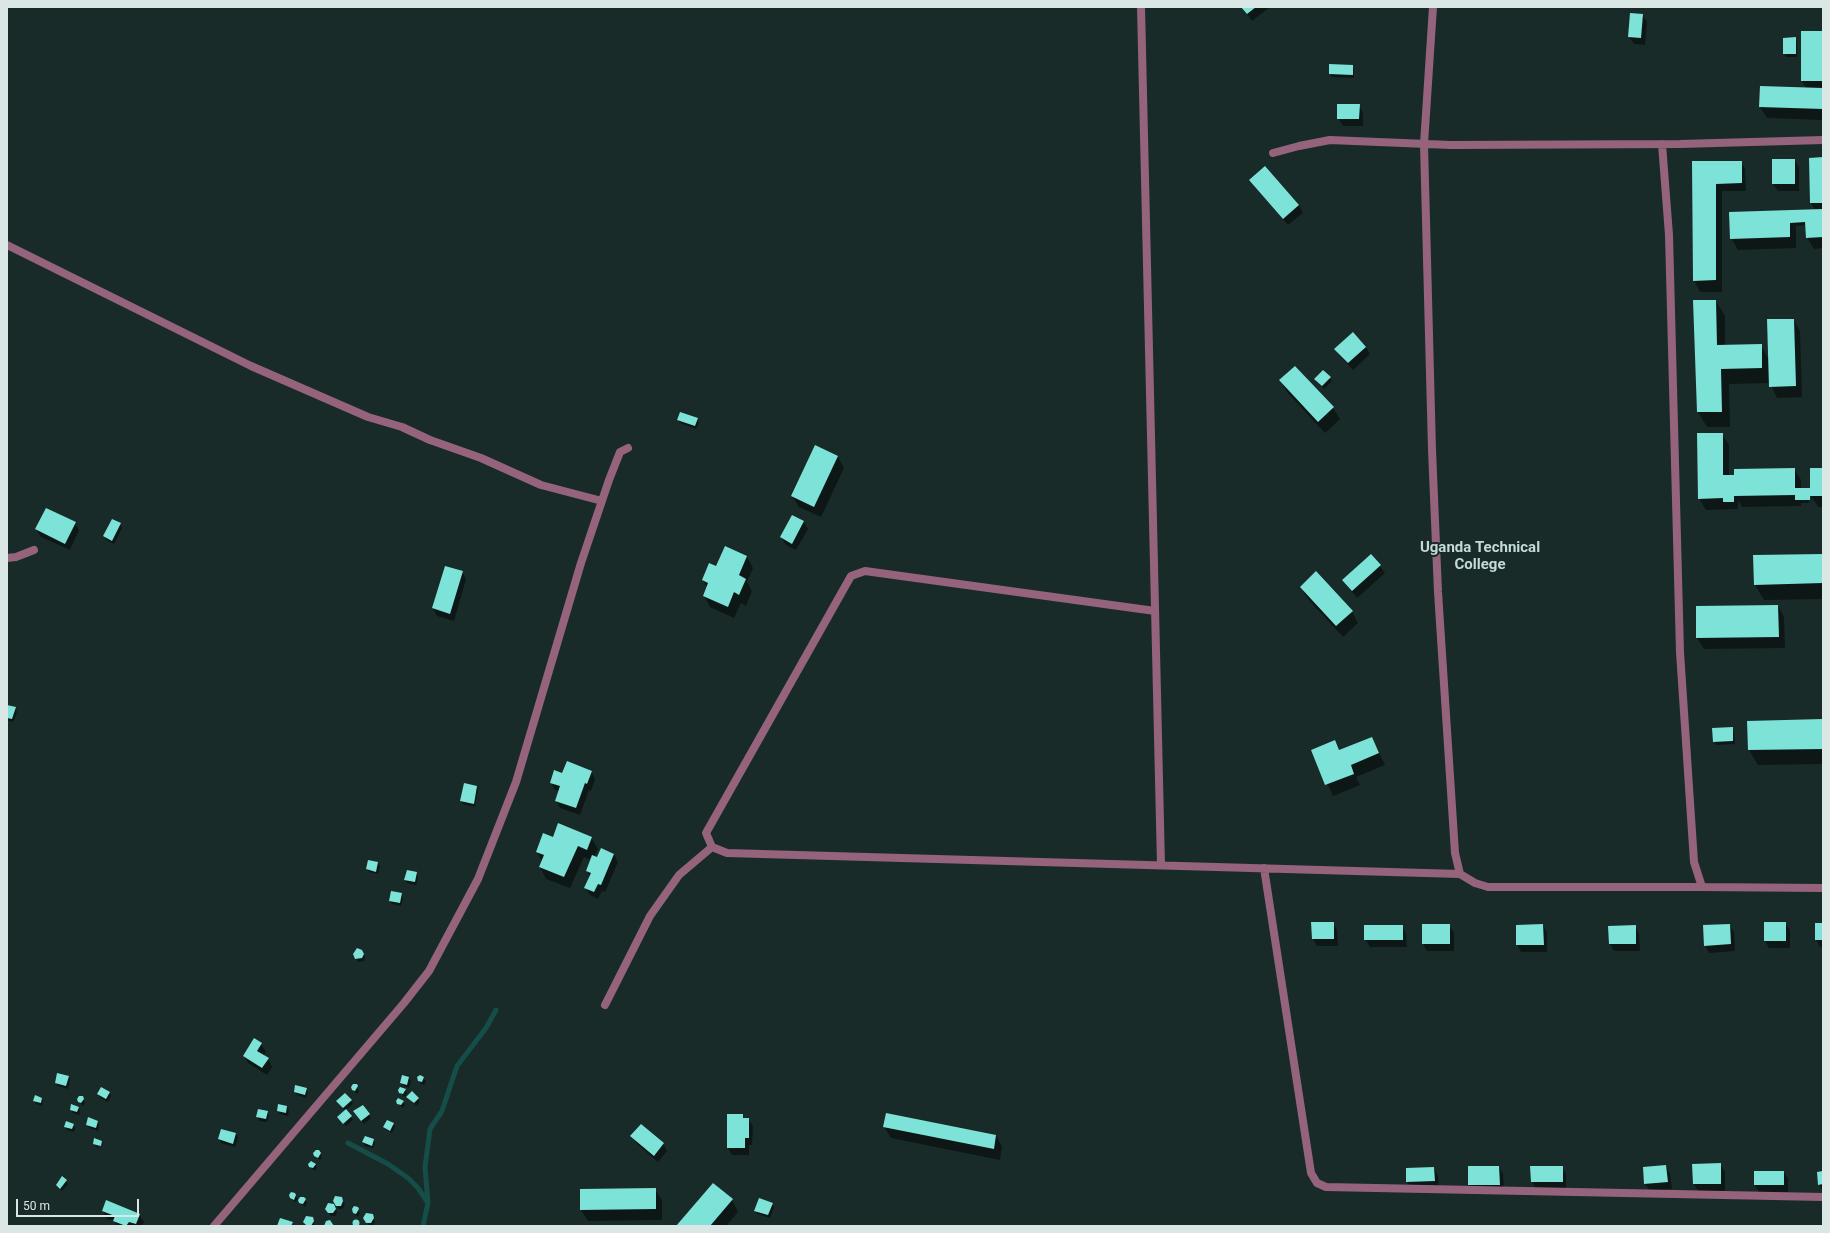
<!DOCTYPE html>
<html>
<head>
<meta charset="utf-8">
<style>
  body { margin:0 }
  #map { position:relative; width:1830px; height:1233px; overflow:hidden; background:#192b29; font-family:Roboto,sans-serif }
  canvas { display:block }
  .frame { position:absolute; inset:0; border:8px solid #dbe7e5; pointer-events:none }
  .scale { position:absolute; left:16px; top:1199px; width:123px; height:18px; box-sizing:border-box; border:2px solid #dbe7e5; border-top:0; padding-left:5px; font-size:12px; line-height:14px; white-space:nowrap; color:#dbe7e5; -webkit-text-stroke:3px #192b29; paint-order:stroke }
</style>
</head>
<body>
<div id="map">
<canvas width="1830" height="1233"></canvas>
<div class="frame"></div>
<div class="scale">50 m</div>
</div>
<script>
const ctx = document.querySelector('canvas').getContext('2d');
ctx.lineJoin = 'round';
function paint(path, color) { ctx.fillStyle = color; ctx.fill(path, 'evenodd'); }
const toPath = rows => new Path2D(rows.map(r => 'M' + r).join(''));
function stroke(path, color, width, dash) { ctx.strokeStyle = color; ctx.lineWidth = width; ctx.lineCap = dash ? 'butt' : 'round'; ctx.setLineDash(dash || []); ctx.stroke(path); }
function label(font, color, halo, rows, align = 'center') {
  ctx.font = font + ' Roboto,sans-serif'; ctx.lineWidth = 4; ctx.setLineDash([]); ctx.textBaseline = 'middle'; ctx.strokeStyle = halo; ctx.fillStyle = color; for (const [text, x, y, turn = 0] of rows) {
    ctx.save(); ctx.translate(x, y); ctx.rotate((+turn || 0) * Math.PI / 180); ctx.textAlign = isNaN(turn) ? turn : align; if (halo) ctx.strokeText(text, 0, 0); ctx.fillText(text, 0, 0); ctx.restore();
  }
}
paint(toPath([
  [1242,7,1270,7,1252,21],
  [1642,15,1647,22,1645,45,1634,44,1629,37],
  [1822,32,1823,120,1767,118,1760,107,1806,88,1802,81],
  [1795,38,1797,42,1797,57,1786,57,1784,54,1784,39],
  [1352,66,1354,69,1354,78,1332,77,1330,74],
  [1359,105,1363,113,1363,126,1343,126,1338,118],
  [1823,158,1823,248,1814,249,1807,237,1807,225,1796,226,1796,248,1738,250,1731,238,1815,210,1811,203,1810,159],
  [1795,160,1799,168,1799,191,1778,191,1773,184],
  [1693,162,1741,162,1745,169,1746,191,1722,191,1722,292,1700,292,1694,280],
  [1265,167,1299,205,1303,213,1288,225,1255,187,1251,180],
  [1694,301,1716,301,1725,316,1725,346,1761,345,1769,360,1794,320,1800,331,1802,397,1777,398,1770,383,1729,384,1730,427,1707,427,1698,412],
  [1366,347,1370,354,1353,370,1340,356,1336,349],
  [1295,367,1333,408,1340,419,1325,433,1287,392,1280,380],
  [1330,378,1332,381,1324,389,1315,379],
  [697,419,699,423,696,429,680,423,678,420],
  [1722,434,1729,445,1729,476,1794,469,1801,480,1801,489,1811,489,1823,469,1823,507,1818,507,1812,497,1811,503,1811,496,1809,494,1809,503,1801,503,1801,506,1742,507,1738,500,1738,509,1706,510,1699,498],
  [816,447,838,457,844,468,821,517,799,507,792,496],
  [793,516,804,522,808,529,796,550,786,545,781,537],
  [75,523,79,530,70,550,41,537,36,529],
  [120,524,122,528,114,544,106,540,105,536],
  [725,547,747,557,753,568,747,582,752,591,746,606,741,603,734,618,710,607,704,596,707,588,703,580,716,567],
  [1371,555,1385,573,1357,598,1343,580],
  [1823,555,1823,599,1764,600,1755,585],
  [462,572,466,579,454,621,437,616,433,608],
  [1301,587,1352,611,1358,623,1343,637,1307,598],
  [1778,606,1784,617,1785,648,1704,649,1697,638,1697,607],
  [7,706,15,708,17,712,13,722,7,720],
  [1823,720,1823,764,1758,765,1749,750,1748,722],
  [1732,728,1734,732,1735,744,1716,745,1714,741],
  [1372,738,1385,765,1356,777,1360,785,1333,796,1312,751,1334,742,1340,751],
  [591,771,595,779,591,791,589,790,580,815,560,808,556,800,559,791,555,790,551,782,563,774],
  [477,787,478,790,475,807,463,804,461,801],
  [591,837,598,849,594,857,598,859,614,854,618,862,605,892,602,891,598,899,590,895,585,888,590,877,587,871,591,860,584,857,570,888,546,879,540,867,542,861,537,852,553,838],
  [369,861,378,863,380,866,378,874,369,872,367,869],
  [416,873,418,877,416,885,407,883,405,880],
  [401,894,403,898,401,906,392,904,390,901],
  [1333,923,1337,930,1338,946,1317,946,1313,939],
  [1765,923,1785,923,1790,930,1790,948,1769,948,1765,941],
  [1823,924,1823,947,1820,947,1816,940],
  [1449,925,1454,933,1454,951,1427,951,1423,944],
  [1543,925,1547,933,1547,952,1521,952,1517,944],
  [1729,925,1734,932,1735,951,1709,953,1705,945],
  [1402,926,1406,934,1407,947,1370,947,1365,939],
  [1635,926,1639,934,1640,951,1614,951,1610,944],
  [357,949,362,951,364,954,365,958,364,961,358,962,354,954],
  [261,1044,266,1052,263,1056,268,1059,272,1067,267,1075,248,1063,244,1056],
  [420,1076,426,1081,424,1085,421,1084,419,1080],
  [68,1077,70,1080,68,1089,58,1086,56,1083],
  [409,1078,411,1081,409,1088,403,1086,401,1083],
  [356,1085,359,1091,357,1094,352,1089],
  [306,1089,308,1092,306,1098,297,1095,295,1092],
  [405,1090,407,1093,405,1097,400,1092],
  [109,1093,111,1096,108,1102,100,1098,99,1094],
  [82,1097,85,1103,83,1106,79,1102],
  [408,1097,418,1099,420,1102,416,1106],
  [42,1098,43,1102,42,1106,36,1104,34,1100],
  [351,1100,353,1104,346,1110,353,1120,346,1126,340,1120,345,1111,339,1104],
  [403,1102,405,1105,403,1108,398,1104],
  [287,1107,289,1110,288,1116,280,1114,278,1111],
  [78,1108,80,1111,79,1115,73,1113,71,1109],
  [267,1112,269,1115,267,1122,259,1121,258,1117],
  [356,1114,369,1114,371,1118,364,1124],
  [742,1115,745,1119,748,1119,753,1126,752,1145,749,1145,749,1155,732,1155,728,1148],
  [97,1121,99,1125,98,1131,89,1128,87,1125],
  [393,1124,395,1127,392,1133,386,1130,384,1127],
  [73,1125,75,1128,74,1132,67,1130,65,1127],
  [884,1127,996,1135,1002,1147,1000,1160,891,1138],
  [236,1134,238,1138,235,1147,221,1143,219,1139],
  [632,1136,663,1144,667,1151,658,1162,636,1143],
  [373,1140,375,1143,373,1148,365,1146,363,1142],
  [102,1141,103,1146,95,1143,95,1145,102,1149,96,1147,94,1143],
  [318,1151,322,1157,320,1160,315,1156],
  [315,1164,317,1168,315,1171,310,1167],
  [1720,1164,1725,1172,1725,1191,1698,1191,1694,1184],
  [1666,1166,1670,1174,1672,1189,1650,1191,1645,1184],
  [1469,1167,1499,1167,1503,1174,1504,1192,1474,1192,1469,1185],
  [1562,1167,1566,1174,1566,1189,1536,1189,1532,1182],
  [1434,1168,1438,1176,1439,1188,1411,1189,1407,1182],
  [1784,1172,1788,1179,1788,1192,1759,1192,1755,1185],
  [1823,1172,1823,1191,1819,1184],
  [66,1181,68,1184,62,1191,57,1185],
  [655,1189,662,1200,662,1220,588,1221,581,1210],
  [294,1194,298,1199,295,1202,291,1198],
  [303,1198,307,1203,305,1207,300,1202],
  [341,1198,345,1205,342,1209,339,1209,336,1205],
  [732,1200,738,1212,726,1226,678,1226],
  [772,1204,774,1207,770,1218,757,1214,756,1211],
  [357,1208,360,1213,358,1217,353,1212],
  [326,1209,336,1209,337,1213,335,1216,331,1216],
  [103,1211,139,1214,144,1222,142,1226,117,1226,115,1221,107,1219],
  [372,1215,375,1222,373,1226,369,1226,366,1222],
  [312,1218,315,1226,307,1226],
  [355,1220,358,1221,361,1226,355,1226,354,1222]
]), '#0007');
stroke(toPath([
  [348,1143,388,1164,408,1178,418,1188,428,1203,423,1226],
  [428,1203,425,1167,430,1129,442,1111,457,1066,486,1028,496,1010]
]), '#154d48', 5);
paint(toPath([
  [1241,7,1256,7,1247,14],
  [1630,13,1643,14,1641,38,1628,37],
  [1801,31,1823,31,1822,81,1801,81],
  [1796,37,1796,54,1783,54,1783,38],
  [1329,64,1353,65,1353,75,1329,74],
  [1760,86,1823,88,1823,109,1759,107],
  [1337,104,1360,104,1359,119,1337,119],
  [1823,157,1823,203,1810,203,1809,158],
  [1772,159,1795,159,1795,184,1772,184],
  [1692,161,1742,161,1742,183,1716,184,1716,280,1693,281],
  [1265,166,1299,205,1283,219,1249,180],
  [1823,209,1823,237,1806,238,1805,222,1790,223,1790,237,1730,239,1729,212],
  [1693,300,1716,300,1717,345,1762,344,1762,368,1721,369,1722,412,1697,412],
  [1767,319,1794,319,1796,386,1769,387],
  [1353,332,1366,347,1348,363,1334,349],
  [1295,366,1334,407,1318,422,1279,380],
  [1323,370,1331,377,1322,386,1314,379],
  [680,412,698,418,695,426,677,420],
  [1697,433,1723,433,1723,475,1734,475,1734,469,1795,468,1795,488,1810,488,1810,468,1823,468,1823,496,1810,496,1810,500,1795,500,1795,495,1734,496,1734,502,1723,502,1723,498,1698,499],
  [815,445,838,456,814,507,791,496],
  [46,508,76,522,65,544,35,529],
  [792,515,804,521,792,544,780,537],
  [112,519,121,523,112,541,103,536],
  [725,546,747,556,739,575,746,579,739,595,734,592,728,607,703,596,708,583,702,580,709,563,716,566],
  [1371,554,1381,565,1352,591,1342,580],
  [1823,554,1823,583,1754,585,1753,555],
  [445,566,463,571,450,614,432,608],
  [1316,571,1353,611,1336,626,1300,587],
  [1778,605,1779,637,1696,638,1696,606],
  [7,705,16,707,12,719,7,718],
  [1823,719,1823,749,1748,750,1747,721],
  [1733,727,1733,741,1713,742,1712,728],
  [1372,737,1379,753,1351,765,1354,774,1325,785,1311,750,1335,740,1339,750],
  [567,761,592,771,587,784,585,783,576,808,555,801,560,786,550,783,554,770,562,773],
  [464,783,477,786,474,804,460,801],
  [558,823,592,837,587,850,578,846,564,877,539,867,544,855,536,852,543,833,553,837],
  [601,848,614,854,601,885,598,884,594,892,584,888,591,873,586,871,592,855,597,857],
  [368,860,378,862,376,872,366,869],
  [407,870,417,872,415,882,404,880],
  [391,891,402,893,400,903,389,901],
  [1311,922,1334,922,1334,939,1312,939],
  [1764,922,1786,922,1786,941,1764,941],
  [1815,923,1823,923,1823,940,1815,940],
  [1422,924,1450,924,1450,944,1422,944],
  [1543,924,1544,945,1516,945,1516,925],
  [1730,924,1731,944,1704,946,1703,925],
  [1364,925,1403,925,1403,940,1364,940],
  [1636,925,1636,944,1609,944,1608,926],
  [357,948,362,950,364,954,362,958,355,959,353,954],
  [254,1038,262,1043,257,1051,269,1058,262,1068,243,1056],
  [57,1073,69,1076,66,1086,55,1083],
  [402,1075,409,1077,407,1085,400,1083],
  [420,1075,424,1077,422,1082,418,1081,417,1077],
  [353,1084,357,1084,358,1086,355,1091,352,1090,351,1087],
  [295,1085,307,1088,305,1095,294,1092],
  [101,1087,110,1092,106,1099,97,1094],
  [400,1087,406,1089,403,1094,399,1093,398,1090],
  [412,1091,419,1098,414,1103,406,1097],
  [345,1093,352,1100,343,1108,336,1101],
  [35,1095,42,1098,41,1103,33,1101],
  [79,1096,83,1096,84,1099,81,1103,78,1102,77,1099],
  [398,1098,404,1101,401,1105,397,1104,396,1101],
  [71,1104,79,1107,77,1112,70,1110],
  [278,1104,287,1106,286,1113,277,1111],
  [363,1105,370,1114,361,1121,353,1111],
  [258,1109,268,1111,266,1119,256,1117],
  [346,1109,352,1116,343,1124,337,1117],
  [886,1113,996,1135,994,1149,883,1127],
  [727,1114,743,1114,743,1118,749,1118,749,1138,745,1138,745,1148,727,1148],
  [88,1117,98,1121,96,1128,86,1125],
  [387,1120,394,1123,390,1131,383,1127],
  [66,1121,74,1124,72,1129,64,1127],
  [641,1124,664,1143,654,1156,630,1136],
  [221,1129,236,1133,233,1144,218,1139],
  [365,1136,374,1139,372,1146,362,1142],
  [94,1138,102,1141,101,1146,93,1144],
  [316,1150,319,1150,321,1153,318,1158,314,1156,313,1153],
  [311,1161,316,1164,313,1168,309,1167,308,1164],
  [1721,1163,1721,1184,1693,1184,1692,1164],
  [1666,1165,1668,1182,1644,1184,1643,1167],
  [1468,1166,1499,1166,1500,1185,1468,1185],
  [1530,1166,1563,1166,1563,1182,1531,1182],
  [1434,1167,1435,1181,1406,1182,1406,1168],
  [1754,1171,1784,1171,1784,1185,1754,1185],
  [1823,1171,1823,1184,1818,1185,1817,1172],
  [62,1176,67,1180,60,1189,56,1185],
  [713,1183,733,1199,710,1226,676,1226],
  [656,1188,656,1209,580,1210,580,1189],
  [291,1192,295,1193,296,1195,294,1200,290,1198,289,1195],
  [335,1196,342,1197,343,1201,341,1206,336,1206,333,1201],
  [300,1197,304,1197,306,1199,303,1204,299,1203,298,1200],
  [759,1198,773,1203,768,1215,754,1211],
  [106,1200,140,1214,136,1224,129,1222,126,1226,113,1221,115,1216,102,1211],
  [328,1203,334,1204,336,1209,333,1213,328,1213,325,1209],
  [354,1206,358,1207,359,1209,356,1214,353,1213,352,1209],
  [366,1213,373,1214,374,1218,371,1223,366,1223,363,1218],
  [306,1216,313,1217,314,1221,311,1226,307,1226,303,1222],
  [280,1218,293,1222,291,1226,277,1226],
  '352.5 1223a3.5 3.5 0 1 1 7 0a3.5 3.5 0 1 1-7 0Z',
  [330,1220,334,1226,324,1226,326,1221]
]), '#7de2d7');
stroke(toPath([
  [1141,7,1161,865],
  [1433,7,1424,144,1432,450,1438,592,1455,853,1460,874,1475,883,1488,887,1702,887],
  [1662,144,1669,235,1680,652,1694,862,1702,887,1823,888],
  [1273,153,1299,146,1330,140,1451,145,1680,144,1823,140],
  [7,245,251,366,368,417,402,427,430,440,481,458,541,485,602,501],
  [7,558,16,557,34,550],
  [1155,611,865,571,851,576,706,833,712,847,727,853,1460,874],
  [1264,868,1311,1173,1317,1183,1326,1187,1823,1197],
  [605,1005,650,916,679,875,712,847],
  [214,1226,404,1003,429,971,478,879,516,782,581,563,609,480,620,452,628,448]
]), '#95647c', 8);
label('bold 15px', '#c3dad7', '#192b29', [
  ["Uganda Technical",1480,548],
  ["College",1480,565]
]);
</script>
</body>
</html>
